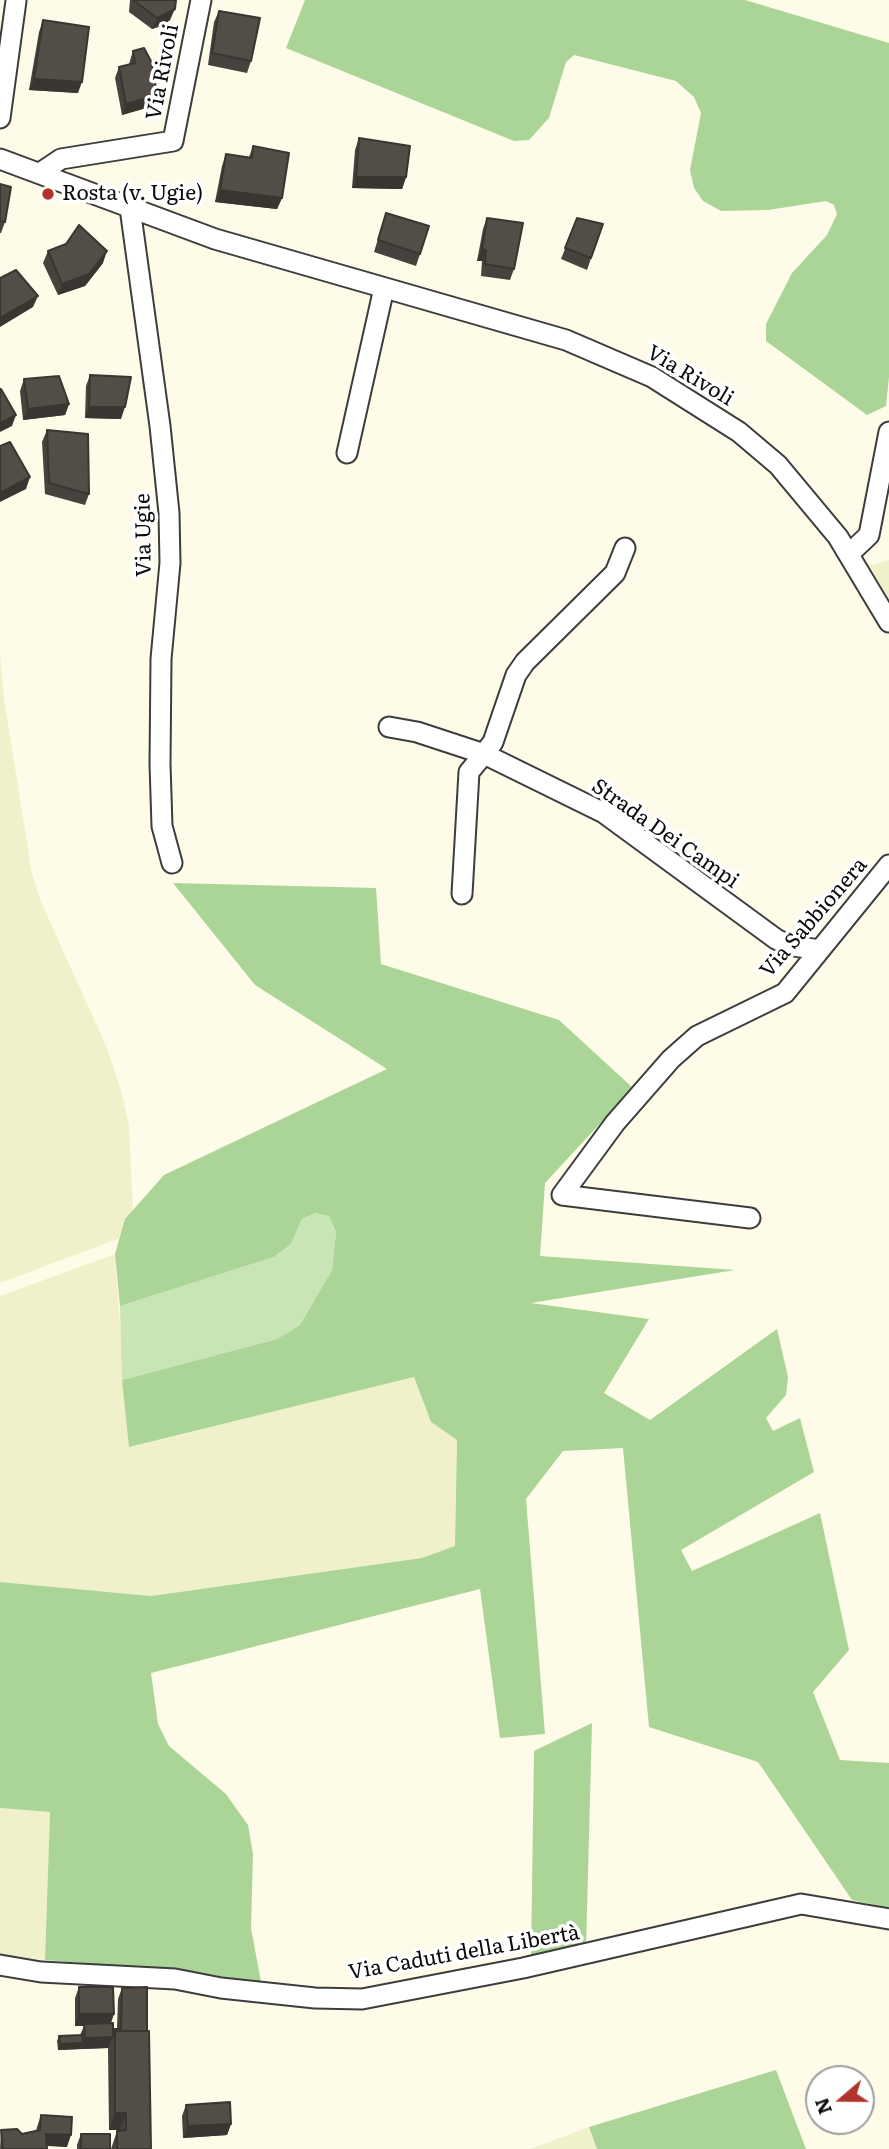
<!DOCTYPE html>
<html>
<head>
<meta charset="utf-8">
<style>
  body { margin:0 }
  #map { position:relative; width:889px; height:2149px; overflow:hidden; background:#fefce9; font-family:Literata,serif }
  canvas { display:block }
  .north { position:absolute; left:805px; top:2065px; width:70px; height:70px; box-sizing:border-box; background:#fff; border:2px solid #9d9d9d; border-radius:50%; rotate:250deg; font-size:19px; font-weight:700; line-height:28px; text-align:center; color:#0a0a0a }
  .north::after { content:''; display:block; margin:auto; width:24px; height:32px; background:#b1342c; clip-path:polygon(50% 0,100% 100%,50% 72%,0 100%) }
</style>
</head>
<body>
<div id="map">
<canvas width="889" height="2149"></canvas>
<div class="north">N</div>
</div>
<script>
const ctx = document.querySelector('canvas').getContext('2d');
ctx.lineJoin = 'round';
function paint(path, color) { ctx.fillStyle = color; ctx.fill(path, 'evenodd'); }
const toPath = rows => new Path2D(rows.map(r => 'M' + r).join(''));
function stroke(path, color, width, dash) { ctx.strokeStyle = color; ctx.lineWidth = width; ctx.lineCap = dash ? 'butt' : 'round'; ctx.setLineDash(dash || []); ctx.stroke(path); }
function label(font, color, halo, rows, align = 'center') {
  ctx.font = font + ' Literata,serif'; ctx.lineWidth = 7; ctx.setLineDash([]); ctx.textBaseline = 'middle'; ctx.strokeStyle = halo; ctx.fillStyle = color; for (const [text, x, y, turn = 0] of rows) {
    ctx.save(); ctx.translate(x, y); ctx.rotate((+turn || 0) * Math.PI / 180); ctx.textAlign = isNaN(turn) ? turn : align; if (halo) ctx.strokeText(text, 0, 0); ctx.fillText(text, 0, 0); ctx.restore();
  }
}
paint(toPath([
  [889,560,889,604,870,566],
  [0,652,4,699,32,874,41,902,107,1048,120,1087,129,1125,133,1211,125,1219,120,1238,0,1283],
  [115,1254,129,1447,414,1377,431,1422,457,1440,455,1547,423,1558,151,1596,0,1582,0,1296],
  [0,1808,50,1812,45,1960,0,1955],
  [589,2127,597,2149,530,2149]
]), '#f0f1cb');
paint(toPath([
  [315,1213,329,1216,336,1232,332,1270,300,1325,277,1339,122,1380,120,1306,274,1257,291,1244,302,1219]
]), '#c9e5b5');
paint(toPath([
  [305,0,745,0,889,43,889,377,886,406,867,415,766,341,766,324,792,273,827,235,837,214,834,205,826,201,768,210,721,211,703,201,694,188,690,170,701,113,694,97,676,81,574,55,566,62,549,118,529,140,514,141,286,48],
  [173,883,376,888,381,964,559,1020,633,1088,545,1183,540,1256,735,1270,531,1303,649,1319,604,1393,650,1420,777,1329,788,1377,786,1395,766,1418,773,1431,800,1418,814,1472,681,1550,692,1571,820,1513,849,1650,813,1692,840,1760,889,1763,889,1908,852,1900,758,1762,649,1727,623,1448,563,1451,526,1499,545,1734,500,1738,480,1589,151,1673,158,1724,169,1746,226,1794,248,1825,253,1854,251,1928,261,1982,181,1971,45,1960,50,1812,0,1808,0,1582,151,1596,422,1558,455,1546,457,1440,431,1422,414,1377,129,1447,122,1380,277,1339,300,1325,332,1270,336,1232,329,1216,315,1213,302,1219,291,1244,274,1257,120,1306,115,1254,125,1219,164,1175,387,1069,255,985],
  [592,1723,586,1949,531,1955,534,1751],
  [776,2070,806,2149,597,2149,589,2127]
]), '#abd596');
const minor = toPath([
  [0,118,16,1],
  [0,159,215,239,566,340,652,377,739,432,778,465,838,537,889,622],
  [40,173,61,159,173,141,201,0],
  [130,208,160,426,169,513,170,563,161,659,160,764,162,826,172,863],
  [347,453,384,288],
  [849,554,869,535,889,432],
  [389,727,417,732,484,754,493,742,516,675,525,662,615,573,625,548],
  [462,894,469,772,484,754,604,813,776,939,788,945,819,950],
  [750,1218,562,1195,615,1123,671,1059,697,1036,785,993,889,865],
  [0,1965,41,1972,175,1979,221,1988,315,1998,362,1999,523,1968,801,1904,889,1919]
]);
stroke(minor, '#3d3d3d', 23);
stroke(minor, '#fff', 19);
paint(toPath([
  [130,0,176,0,170,20,161,26,152,29,129,12],
  [219,11,251,61,247,73,208,65,214,22],
  [43,20,78,93,29,90,39,32],
  [133,51,153,106,122,115,115,78,119,67,129,64],
  [359,138,406,177,402,189,352,188,355,150],
  [253,146,282,198,277,209,215,202,222,166,226,154,249,157],
  [0,184,5,222,1,233,0,233],
  [386,213,420,254,416,266,374,252],
  [487,218,514,269,510,280,481,276,482,261,477,261,483,229],
  [577,218,603,224,587,270,561,259],
  [48,251,103,263,85,286,58,295,43,263],
  [90,375,121,419,85,418,86,386],
  [24,379,69,404,65,415,23,420,20,391],
  [47,430,89,494,85,505,45,494,42,442],
  [79,1987,114,2014,110,2023,113,2029,117,2029,118,1999,122,1988,147,2031,151,2149,111,2149,117,2131,120,2130,109,2130,108,2048,58,2050,57,2041,59,2036,80,2035,84,2026,75,2026,75,1998],
  [186,2105,231,2124,227,2135,183,2138,182,2116],
  [41,2115,67,2147,47,2146,47,2149,0,2149,1,2130,22,2134,36,2131,37,2127],
  [81,2134,110,2149,77,2149,77,2145]
]), '#47423d');
paint(toPath([
  [175,9,170,20,161,26,152,29,157,18],
  [34,79,82,82,78,93,29,90],
  [157,95,153,106,122,115,126,104],
  [356,177,406,177,402,189,352,188],
  [220,190,282,198,277,209,215,202],
  [482,249,486,250,482,261,477,261],
  [107,251,103,263,85,286,58,295,62,284],
  [38,296,33,307,0,327,0,318],
  [69,404,65,415,23,420,28,409],
  [89,407,125,407,121,419,85,418],
  [16,415,12,426,0,432,0,423],
  [30,477,26,489,0,502,0,493],
  [79,2014,114,2014,110,2026,75,2026],
  [113,2037,108,2048,81,2049,85,2038],
  [83,2043,80,2049,58,2050,60,2044],
  [115,2113,126,2113,120,2130,109,2130],
  [231,2124,227,2135,183,2138,188,2126],
  [46,2134,71,2135,67,2147,42,2145]
]), '#393632');
const building = toPath([
  [133,0,176,0,175,9,157,18,133,0],
  [219,11,260,18,251,61,212,53,219,11],
  [43,20,89,27,82,82,34,79,43,20],
  [144,48,152,63,157,95,126,104,119,67,135,63,133,51,144,48],
  [359,138,410,146,406,177,356,177,359,138],
  [253,146,289,153,282,198,220,190,226,154,252,158,253,146],
  [0,184,11,187,5,222,0,221,0,184],
  [386,213,429,226,420,254,378,240,386,213],
  [487,218,523,223,514,269,485,264,486,250,482,249,487,218],
  [577,218,603,224,591,258,565,248,577,218],
  [79,225,107,251,89,274,62,284,48,251,66,244,79,225],
  [16,270,38,296,0,318,0,278,16,270],
  [90,375,131,377,125,407,89,407,90,375],
  [59,376,69,404,28,409,24,379,59,376],
  [0,389,1,389,16,415,0,423,0,389],
  [47,430,88,434,89,494,49,483,47,430],
  [10,442,30,477,0,493,0,446,10,442],
  [79,1987,113,1987,114,2014,79,2014,79,1987],
  [147,1987,147,2031,121,2031,122,1988,147,1987],
  [113,2023,113,2037,85,2038,84,2024,113,2023],
  [113,2029,119,2029,119,2031,115,2031,113,2034,113,2029],
  [115,2031,149,2031,151,2149,117,2149,117,2131,126,2130,126,2113,115,2113,115,2031],
  [82,2035,83,2043,60,2044,59,2036,82,2035],
  [230,2102,231,2124,188,2126,186,2105,230,2102],
  [41,2115,72,2117,71,2135,46,2134,47,2149,3,2149,1,2130,17,2129,22,2134,40,2130,41,2115],
  [81,2134,110,2134,110,2149,81,2149,81,2134]
]);
paint(building, '#524d47');
stroke(building, '#393632', 2);
for (const [x, y, r, color] of [
  [48,194,7,"#b1342c"]
]) { const dot = new Path2D(); dot.arc(x, y, r, 0, 2 * Math.PI); ctx.fillStyle = color; ctx.fill(dot); stroke(dot, '#fff', 2.5); }
label('21px', '#0a0a0a', '#fff', [
  ["Via Rivoli",163,72,-79],
  ["Via Rivoli",690,376,31],
  ["Via Ugie",144,535,-91],
  ["Strada Dei Campi",665,834,35],
  ["Via Sabbionera",814,918,-49],
  ["Via Caduti della Libertà",464,1953,-10]
]);
label('21px', '#0a0a0a', '#fff', [
  ["Rosta (v. Ugie)",62,194]
], 'left');
</script>
</body>
</html>
